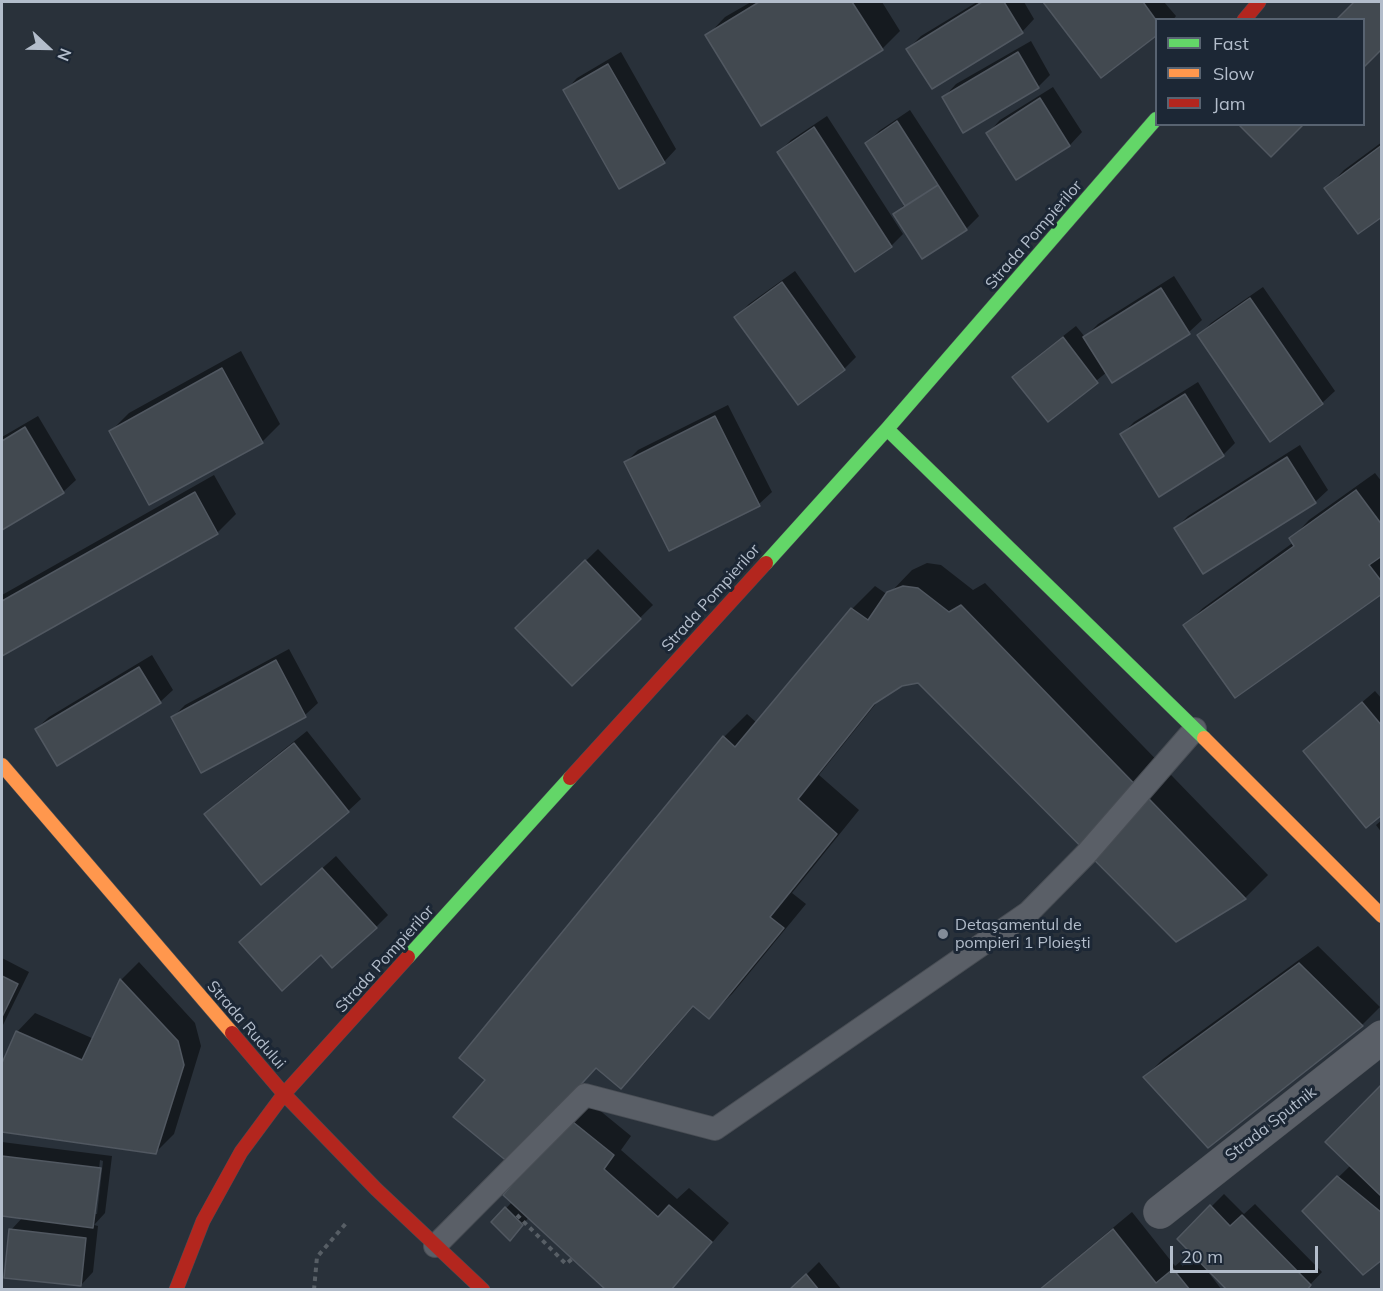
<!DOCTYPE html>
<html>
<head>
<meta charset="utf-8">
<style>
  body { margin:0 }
  #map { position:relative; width:1383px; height:1291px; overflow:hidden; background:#29313a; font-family:Mulish,sans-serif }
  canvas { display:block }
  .frame { position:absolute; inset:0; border:3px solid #b3bdcb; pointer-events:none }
  .legend { position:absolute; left:1155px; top:18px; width:210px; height:108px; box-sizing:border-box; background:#1c2735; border:2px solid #586371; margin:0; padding:8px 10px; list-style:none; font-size:18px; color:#b3bdcb }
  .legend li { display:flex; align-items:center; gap:12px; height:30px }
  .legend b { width:30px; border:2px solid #586371 }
  .north { position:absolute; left:18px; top:18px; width:60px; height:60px; -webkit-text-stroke:4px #1c2735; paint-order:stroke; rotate:112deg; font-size:16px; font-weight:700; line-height:24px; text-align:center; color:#b3bdcb }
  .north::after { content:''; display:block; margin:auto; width:21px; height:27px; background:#b3bdcb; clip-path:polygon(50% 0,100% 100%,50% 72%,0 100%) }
  .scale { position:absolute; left:1170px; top:1246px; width:148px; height:27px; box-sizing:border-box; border:3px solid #b3bdcb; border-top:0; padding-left:8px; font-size:18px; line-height:21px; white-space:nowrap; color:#b3bdcb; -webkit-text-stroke:4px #1c2735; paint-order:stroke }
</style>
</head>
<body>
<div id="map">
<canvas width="1383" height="1291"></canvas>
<div class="frame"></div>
<ul class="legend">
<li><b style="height:8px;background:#63d668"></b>Fast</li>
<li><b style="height:8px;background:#ff974d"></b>Slow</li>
<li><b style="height:8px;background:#b3261e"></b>Jam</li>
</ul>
<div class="north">N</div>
<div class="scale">20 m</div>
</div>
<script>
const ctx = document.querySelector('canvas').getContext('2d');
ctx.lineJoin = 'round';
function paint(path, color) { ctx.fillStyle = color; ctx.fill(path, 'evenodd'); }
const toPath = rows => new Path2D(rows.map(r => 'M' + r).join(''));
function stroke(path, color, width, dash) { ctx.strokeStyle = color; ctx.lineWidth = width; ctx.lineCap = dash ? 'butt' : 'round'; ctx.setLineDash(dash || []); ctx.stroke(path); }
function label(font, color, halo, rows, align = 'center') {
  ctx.font = font + ' Mulish,sans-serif'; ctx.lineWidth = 6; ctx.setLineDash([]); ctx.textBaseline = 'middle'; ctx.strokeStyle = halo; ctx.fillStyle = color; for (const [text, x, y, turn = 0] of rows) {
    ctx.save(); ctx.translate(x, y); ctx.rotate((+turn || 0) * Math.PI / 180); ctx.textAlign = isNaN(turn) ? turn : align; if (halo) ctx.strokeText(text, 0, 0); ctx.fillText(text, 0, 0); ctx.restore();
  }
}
paint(toPath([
  [751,2,882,2,900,31,882,49,707,36,725,17],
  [977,2,1024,2,1034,19,1022,32,908,49,921,36],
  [1045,2,1164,2,1176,16,1173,20,1156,20,1156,34,1102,76],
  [1356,2,1382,2,1382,47,1364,65,1364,20,1338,20],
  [1031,41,1050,75,1038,87,944,97,956,84],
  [621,52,676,149,664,162,565,91,577,78],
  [1053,87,1082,132,1070,145,1016,178,988,133,1000,120],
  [910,110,979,216,966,229,922,257,895,214,905,204,867,143,879,131],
  [827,116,903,234,891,246,779,152,791,140],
  [1382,142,1382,215,1326,189,1344,170],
  [795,271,856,357,844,369,736,317,749,304],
  [1174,276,1202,320,1189,332,1113,381,1107,372,1048,420,1014,377,1026,365,1076,326,1085,337,1098,324],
  [1263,287,1335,391,1322,403,1199,335,1211,323],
  [241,351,280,424,262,442,111,431,129,413],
  [1198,382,1235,443,1223,455,1122,434,1134,422],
  [728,405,772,492,759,504,626,462,638,450],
  [38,416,76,480,63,492,2,529,2,437],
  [1300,445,1328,490,1315,502,1176,528,1188,516],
  [1375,473,1382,482,1382,592,1185,626,1203,608,1294,542,1291,539,1309,520],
  [214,475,236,514,218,532,2,655,2,595],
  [598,549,653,605,573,684,517,628],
  [927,563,941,565,973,590,985,583,1268,875,1245,898,1176,941,919,682,901,685,882,696,819,775,859,810,792,893,806,904,732,994,709,1017,695,1005,644,1064,621,1087,597,1067,532,1138,487,1079,724,737,747,714,757,723,852,609,875,586,888,595,912,570],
  [289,649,318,703,305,715,201,771,173,717,185,705],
  [152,655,173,690,160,702,36,729,49,717],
  [1375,691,1382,699,1382,813,1305,752],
  [307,731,361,799,348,811,206,814,218,802],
  [1382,820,1382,833,1376,825],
  [336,856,388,915,376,927,321,953,253,930],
  [1318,946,1380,1007,1362,1025,1208,1146,1145,1077,1163,1059],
  [2,958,29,972,2,1027],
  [139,962,195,1023,201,1046,174,1134,156,1152,2,1130,2,1067,17,1032,35,1013,94,1039,121,980],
  [1382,1087,1382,1258,1304,1211,1351,1165],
  [587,1100,631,1136,621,1150,677,1199,689,1188,729,1223,671,1290,529,1217,516,1233,493,1222,512,1202],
  [2,1142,112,1156,105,1213,94,1225,98,1226,93,1272,81,1285,11,1230,23,1217,2,1215],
  [100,1160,103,1161,97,1214,94,1214],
  [1224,1194,1244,1214,1255,1204,1322,1272,1305,1290,1207,1267,1205,1268,1222,1290,1038,1290,1132,1212,1175,1266,1192,1252,1179,1239],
  [819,1262,842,1290,791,1290]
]), '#0007');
const building = toPath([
  [759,2,852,2,883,50,761,126,705,35,759,2],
  [982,2,1004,2,1023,33,932,89,906,49,982,2],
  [1043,2,1143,2,1156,20,1156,36,1101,78,1043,2],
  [1354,2,1382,2,1382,49,1364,67,1364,20,1336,20,1354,2],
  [1018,52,1039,88,963,133,942,97,1018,52],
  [608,64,665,163,619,189,563,90,608,64],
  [1040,98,1070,146,1016,180,986,133,1040,98],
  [897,121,938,185,905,206,865,143,897,121],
  [1238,124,1304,124,1271,157,1238,124],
  [814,127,892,247,855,272,777,152,814,127],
  [1382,145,1382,217,1358,234,1324,188,1382,145],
  [938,185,967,230,922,259,893,214,938,185],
  [782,282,845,370,798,405,734,317,782,282],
  [1161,288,1190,334,1112,383,1083,337,1161,288],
  [1250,298,1323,404,1270,442,1197,335,1250,298],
  [1063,337,1098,383,1048,422,1012,377,1063,337],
  [222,368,263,443,149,505,109,431,222,368],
  [1185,394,1224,456,1159,497,1120,434,1185,394],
  [715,416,760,506,669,551,624,462,715,416],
  [25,427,64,493,2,530,2,441,25,427],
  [1287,457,1316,503,1203,574,1174,528,1287,457],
  [1356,490,1382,525,1382,556,1369,565,1382,582,1382,594,1235,698,1183,625,1294,546,1289,538,1356,490],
  [195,492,218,534,2,656,2,601,195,492],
  [585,560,641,619,572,686,515,628,585,560],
  [903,586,918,588,949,612,961,605,1246,899,1176,942,918,683,902,686,874,704,798,799,837,834,770,917,784,928,709,1019,693,1006,621,1089,596,1068,509,1163,453,1117,485,1080,459,1058,723,736,735,747,851,608,868,620,887,592,903,586],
  [276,660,306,717,201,773,171,717,276,660],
  [139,667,161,703,57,766,35,729,139,667],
  [1362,702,1382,726,1382,815,1366,828,1303,751,1362,702],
  [294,743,349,812,261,885,204,814,294,743],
  [322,868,377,928,332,968,321,955,282,991,239,942,322,868],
  [1299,963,1363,1026,1208,1148,1143,1077,1299,963],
  [2,976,18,984,2,1017,2,976],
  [120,979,178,1041,184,1065,156,1154,2,1132,2,1063,16,1031,82,1060,120,979],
  [1381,1085,1382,1086,1382,1197,1325,1142,1381,1085],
  [568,1118,614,1155,604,1169,658,1217,669,1205,712,1242,671,1290,606,1290,503,1195,568,1118],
  [2,1156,101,1168,93,1228,2,1216,2,1156],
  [1337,1176,1382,1213,1382,1260,1363,1275,1302,1211,1337,1176],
  [1210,1205,1230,1226,1242,1215,1311,1285,1307,1290,1227,1290,1177,1239,1210,1205],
  [505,1207,523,1225,510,1241,491,1222,505,1207],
  [9,1229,86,1238,81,1286,4,1278,9,1229],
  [1113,1229,1156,1283,1173,1269,1190,1290,1039,1290,1113,1229],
  [806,1274,819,1290,789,1290,806,1274]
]);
paint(building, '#424950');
stroke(building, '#515861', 1.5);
const lane = toPath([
  [435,1246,585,1095,715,1129,1029,912,1087,853,1195,729]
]);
const street = toPath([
  [1160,1212,1382,1037]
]);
const fast = toPath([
  [887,429,1204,738],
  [766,563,887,429,1156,119],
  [408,957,570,778]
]);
const slow = toPath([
  [1204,738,1382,916],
  [2,765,232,1033]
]);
const jam = toPath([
  [1244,20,1259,2],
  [570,778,766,563],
  [232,1033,284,1094,376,1189,483,1290],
  [176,1290,203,1221,241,1152,284,1094,408,957]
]);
stroke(lane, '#484d54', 24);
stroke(street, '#484d54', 34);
stroke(fast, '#484d54', 15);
stroke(slow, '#484d54', 15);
stroke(jam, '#484d54', 15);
stroke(toPath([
  [517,1215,566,1264,572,1259],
  [314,1290,317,1257,348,1221]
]), '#575e65', 4, [4.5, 4.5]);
stroke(lane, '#5a5f67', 22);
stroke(street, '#5a5f67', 33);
stroke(fast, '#63d668', 14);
stroke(slow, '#ff974d', 14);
stroke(jam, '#b3261e', 14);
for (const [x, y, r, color] of [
  [943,934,6,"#838c98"]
]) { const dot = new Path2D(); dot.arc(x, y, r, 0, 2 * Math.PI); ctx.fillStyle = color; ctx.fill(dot); stroke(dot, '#1c2735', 2); }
label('16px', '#b3bdcb', '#1c2735', [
  ["Strada Pompierilor",1034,235,-49],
  ["Strada Pompierilor",711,598,-48],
  ["Strada Pompierilor",385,959,-48],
  ["Strada Rudului",246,1025,49],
  ["Strada Sputnik",1271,1124,-38]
]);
label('16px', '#b3bdcb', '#1c2735', [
  ["Detaşamentul de",955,925],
  ["pompieri 1 Ploieşti",955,943]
], 'left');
</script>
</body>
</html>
